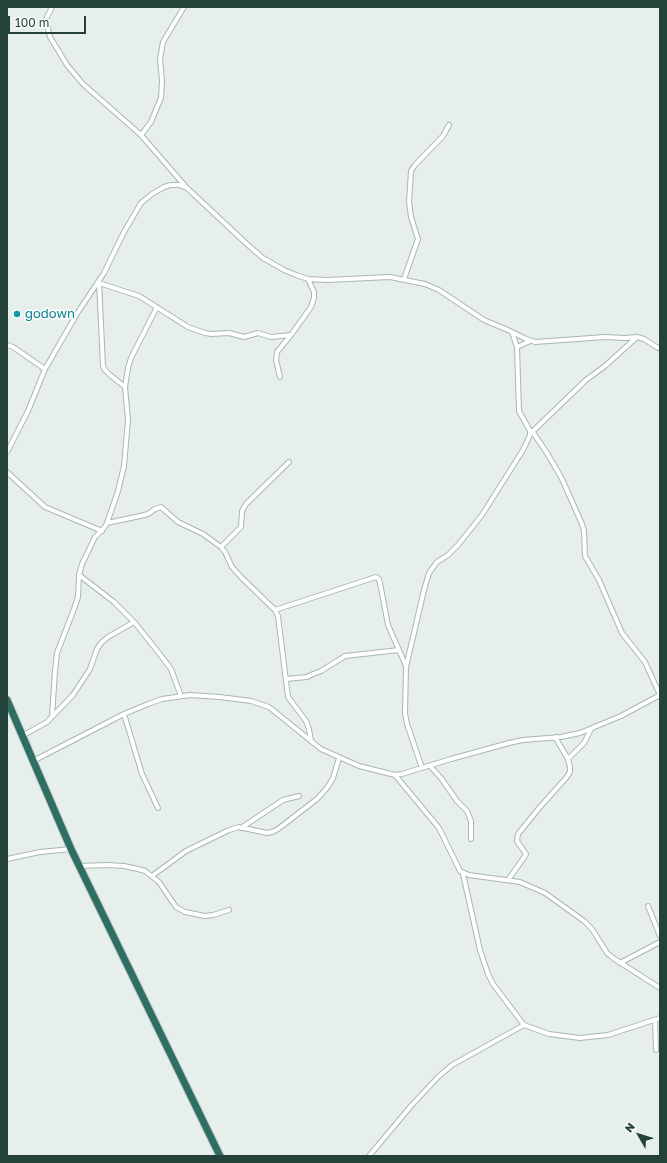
<!DOCTYPE html>
<html>
<head>
<meta charset="utf-8">
<style>
  body { margin:0 }
  #map { position:relative; width:667px; height:1163px; overflow:hidden; background:#e6efeb; font-family:"Golos Text",sans-serif }
  canvas { display:block }
  .frame { position:absolute; inset:0; border:8px solid #24423a; pointer-events:none }
  .north { position:absolute; left:619px; top:1115px; width:40px; height:40px; -webkit-text-stroke:3px #f7fbf9; paint-order:stroke; rotate:309deg; font-size:11px; font-weight:700; line-height:16px; text-align:center; color:#24423a }
  .north::after { content:''; display:block; margin:auto; width:14px; height:18px; background:#24423a; clip-path:polygon(50% 0,100% 100%,50% 72%,0 100%) }
  .scale { position:absolute; left:8px; top:16px; width:78px; height:18px; box-sizing:border-box; border:2px solid #24423a; border-top:0; padding-left:5px; font-size:12px; line-height:14px; white-space:nowrap; color:#24423a; -webkit-text-stroke:3px #f7fbf9; paint-order:stroke }
</style>
</head>
<body>
<div id="map">
<canvas width="667" height="1163"></canvas>
<div class="frame"></div>
<div class="north">N</div>
<div class="scale">100 m</div>
</div>
<script>
const ctx = document.querySelector('canvas').getContext('2d');
ctx.lineJoin = 'round';
const toPath = rows => new Path2D(rows.map(r => 'M' + r).join(''));
function stroke(path, color, width, dash) { ctx.strokeStyle = color; ctx.lineWidth = width; ctx.lineCap = dash ? 'butt' : 'round'; ctx.setLineDash(dash || []); ctx.stroke(path); }
function label(font, color, halo, rows, align = 'center') {
  ctx.font = font + ' "Golos Text",sans-serif'; ctx.lineWidth = 3.5; ctx.setLineDash([]); ctx.textBaseline = 'middle'; ctx.strokeStyle = halo; ctx.fillStyle = color; for (const [text, x, y, turn = 0] of rows) {
    ctx.save(); ctx.translate(x, y); ctx.rotate((+turn || 0) * Math.PI / 180); ctx.textAlign = isNaN(turn) ? turn : align; if (halo) ctx.strokeText(text, 0, 0); ctx.fillText(text, 0, 0); ctx.restore();
  }
}
const street = toPath([
  [52,7,46,19,47,25,50,37,67,65,83,84,141,135,186,187],
  [141,135,151,122,161,98,162,81,160,59,163,42,184,7],
  [404,279,418,239,411,217,409,202,411,171,415,165,443,136,449,125],
  [99,282,103,366,105,370,110,375,125,387],
  [99,283,139,296,188,327,205,333,212,334,229,333,244,337,258,333,271,337,291,335],
  [7,345,13,347,45,369],
  [517,347,530,341],
  [280,377,276,360,277,352,291,335,311,307,314,298,314,292,308,279],
  [532,431,547,453,562,479,582,524,584,531,585,556,599,580,622,633,645,662,660,695],
  [532,432,586,380,605,366,637,337,644,339,658,348],
  [7,452,28,411,45,369,78,312,104,273,124,232,141,203,152,194,164,187,171,185,179,185,187,188,249,246,263,258,284,270,296,275,308,279,327,280,390,277,425,284,439,290,484,320,508,330,526,339,535,342,605,337,625,338,637,337],
  [7,472,45,507,102,531],
  [107,523,140,516,148,514,155,509,161,507,178,522,203,534,221,547,225,552,232,567,242,578,275,610,278,616,288,697,306,721,309,729,311,741],
  [221,547,241,527,242,511,246,504,289,462],
  [79,575,114,602,135,623,162,657,171,669,181,696],
  [275,610,376,577,379,579,381,588,388,625,406,666],
  [286,679,307,677,313,674,321,671,345,656,399,650],
  [124,714,142,774,158,808],
  [52,717,55,671,57,653,74,609,78,597,79,575,82,564,95,537,104,528,107,523,118,491,124,466,128,420,125,387,128,368,131,358,157,307],
  [22,736,47,722,73,695,90,669,97,649,101,643,108,637,134,622],
  [568,759,584,743,591,729],
  [33,761,124,714,148,704,162,699,190,695,220,697,251,701,269,707,321,749,359,766,395,775,402,774,451,759,509,743,523,740,561,737,580,733,621,716,660,695],
  [430,766,441,778,457,801,467,811,471,821,471,839],
  [422,768,407,724,405,713,406,667,424,590,429,573,437,562,448,555,458,545,482,515,523,450,530,435,530,431,519,411,517,347,512,332],
  [395,775,439,828,460,871,469,875,520,882,545,893,584,921,592,929,607,953,613,958,660,988],
  [241,828,283,800,299,796],
  [7,859,40,852,71,849],
  [79,866,107,865,124,866,138,869,145,871,159,882,176,907,185,912,205,916,213,915,229,910],
  [463,874,480,950,488,974,493,984,524,1025,549,1034,580,1038,608,1035,660,1018],
  [152,876,186,851,229,830,239,827,267,833,272,832,278,829,317,799,327,788,333,778,339,758],
  [508,880,525,856,526,854,517,841,518,834,540,807,566,778,570,772,570,767,568,759,555,737],
  [648,906,660,936],
  [620,963,660,942],
  [655,1020,656,1050],
  [369,1156,411,1106,438,1077,452,1065,524,1025]
]);
const highway = toPath([
  [7,700,71,849,220,1156]
]);
stroke(street, '#a8b8b2', 6);
stroke(highway, '#c2cac8', 9);
stroke(street, '#fff', 4);
stroke(highway, '#2f6f62', 7);
for (const [x, y, r, color] of [
  [17,314,4,"#0f9aa8"]
]) { const dot = new Path2D(); dot.arc(x, y, r, 0, 2 * Math.PI); ctx.fillStyle = color; ctx.fill(dot); stroke(dot, '#f7fbf9', 1.5); }
label('13px', '#0d838f', '#f7fbf9', [
  ["godown",25,314]
], 'left');
</script>
</body>
</html>
